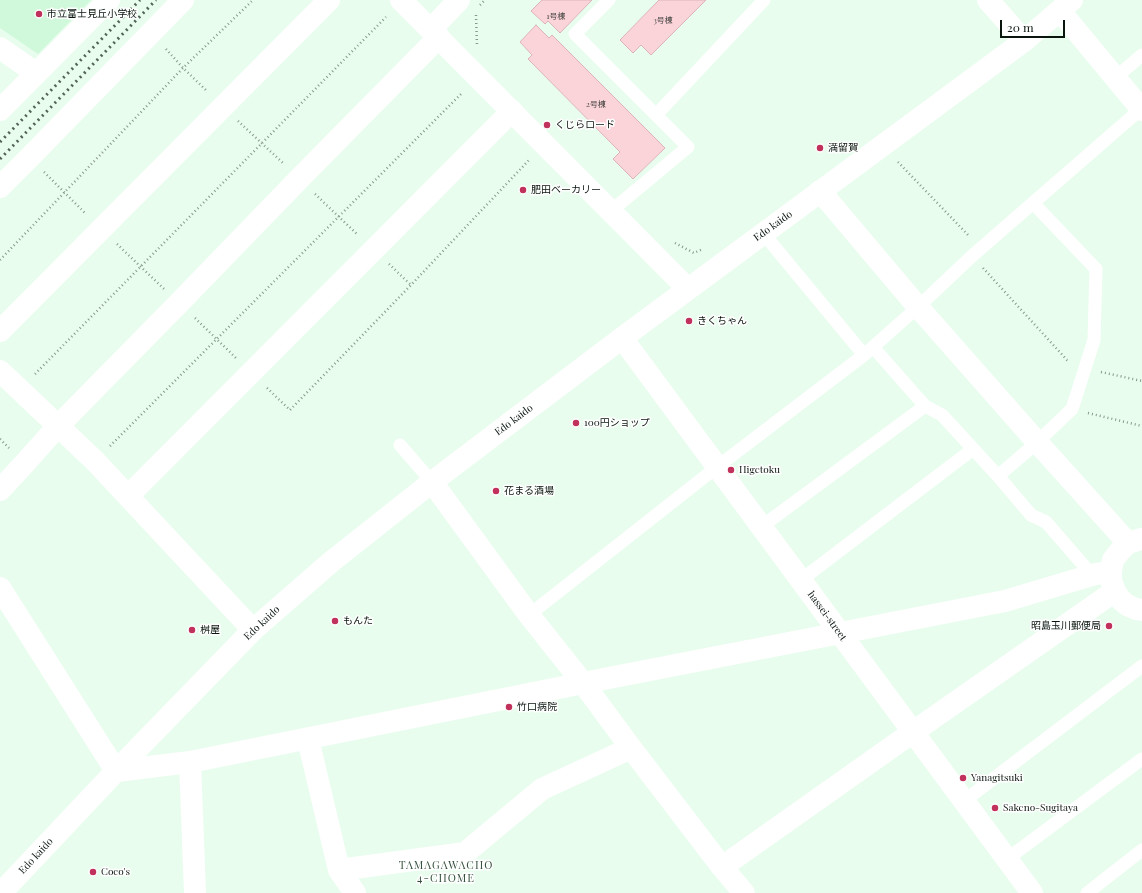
<!DOCTYPE html>
<html>
<head>
<meta charset="utf-8">
<style>
  body { margin:0 }
  #map { position:relative; width:1142px; height:893px; overflow:hidden; background:#e9fdee; font-family:"Playfair Display",serif }
  canvas { display:block }
  .scale { position:absolute; left:1000px; top:20px; width:65px; height:18px; box-sizing:border-box; border:2px solid #09150d; border-top:0; padding-left:5px; font-size:12px; line-height:14px; white-space:nowrap; color:#09150d; -webkit-text-stroke:3px #fff; paint-order:stroke }
</style>
</head>
<body>
<div id="map">
<canvas width="1142" height="893"></canvas>
<div class="scale">20 m</div>
</div>
<script>
const ctx = document.querySelector('canvas').getContext('2d');
ctx.lineJoin = 'round';
function paint(path, color) { ctx.fillStyle = color; ctx.fill(path, 'evenodd'); }
const toPath = rows => new Path2D(rows.map(r => 'M' + r).join(''));
function stroke(path, color, width, dash) { ctx.strokeStyle = color; ctx.lineWidth = width; ctx.lineCap = dash ? 'butt' : 'round'; ctx.setLineDash(dash || []); ctx.stroke(path); }
function label(font, color, halo, rows, align = 'center') {
  ctx.font = font + ' "Playfair Display","Noto Sans JP",serif'; ctx.lineWidth = 3; ctx.setLineDash([]); ctx.textBaseline = 'middle'; ctx.strokeStyle = halo; ctx.fillStyle = color; for (const [text, x, y, turn = 0] of rows) {
    ctx.save(); ctx.translate(x, y); ctx.rotate((+turn || 0) * Math.PI / 180); ctx.textAlign = isNaN(turn) ? turn : align; if (halo) ctx.strokeText(text, 0, 0); ctx.fillText(text, 0, 0); ctx.restore();
  }
}
paint(toPath([
  [0,0,91,0,38,54,0,28]
]), '#d0f9db');
const building = toPath([
  [542,0,592,0,560,33,548,21,545,24,531,11,542,0],
  [659,0,706,0,651,55,641,45,633,53,620,40,659,0],
  [536,25,549,38,552,35,665,148,633,179,613,159,620,152,528,59,532,55,520,42,536,25]
]);
paint(building, '#fbd4da');
stroke(building, '#dcb3b9', 1);
stroke(toPath([
  [480,5,485,0],
  [476,15,477,46],
  [166,49,183,68,207,91],
  [238,121,284,164],
  [898,162,969,236],
  [44,172,86,214],
  [315,194,358,235],
  [675,243,694,253,703,249],
  [117,244,164,289],
  [0,260,183,68,253,0],
  [389,264,411,285],
  [983,268,1067,360,1070,361],
  [195,318,236,358],
  [1101,372,1142,381],
  [35,374,386,17],
  [267,388,290,410,411,285,530,159],
  [1088,413,1142,426],
  [0,439,9,448],
  [110,446,462,93]
]), '#88988c', 2.5, [1, 3]);
stroke(toPath([
  [609,0,575,34,688,147,611,211],
  [1115,78,1142,55],
  [656,115,764,0],
  [763,233,864,355],
  [873,347,925,406,942,415,998,476,1031,515,1046,522,1092,575],
  [400,445,432,482],
  [998,476,1033,446,1072,409,1094,340,1096,269,1033,203],
  [761,527,925,406],
  [801,580,973,449],
  [529,615,717,467,864,355,918,307,972,256,1141,109],
  [964,801,1142,666],
  [1007,859,1142,759],
  [1087,893,1142,850]
]), '#fff', 13);
stroke(toPath([
  [988,0,1024,41],
  [1060,11,1142,110],
  [0,48,36,73],
  [0,187,30,157,183,0],
  [820,191,918,307,1037,442,1128,543],
  [0,331,329,0],
  [622,338,1032,893],
  [0,371,95,461,253,630],
  [432,482,529,615,583,683,631,748,722,867,744,893],
  [0,490,25,463,58,426,179,303,299,179,439,37],
  [128,496,512,111],
  [1141,539,1128,543,1120,551,1113,560,1111,571,1111,581,1115,591,1120,599,1127,605,1136,609,1142,610],
  [0,588,116,771,190,762,583,683,1005,601,1092,575,1111,571],
  [308,739,339,870,355,893],
  [190,762,195,893],
  [722,867,913,732,1115,591],
  [339,870,465,853,542,789,631,748]
]), '#fff', 22);
stroke(toPath([
  [401,0,688,289],
  [431,29,459,0],
  [0,110,109,0],
  [1,893,116,771,253,630,331,562,432,482,622,338,1024,41,1072,0]
]), '#fff', 22);
stroke(toPath([
  [0,142,140,0],
  [0,159,156,0]
]), '#546359', 3, [2, 4]);
for (const [x, y, r, color] of [
  [39,14,4,"#c0315c"],
  [547,125,4,"#c0315c"],
  [820,148,4,"#c0315c"],
  [523,190,4,"#c0315c"],
  [689,321,4,"#c0315c"],
  [576,423,4,"#c0315c"],
  [731,470,4,"#c0315c"],
  [496,491,4,"#c0315c"],
  [335,621,4,"#c0315c"],
  [1109,626,4,"#c0315c"],
  [192,630,4,"#c0315c"],
  [509,707,4,"#c0315c"],
  [963,778,4,"#c0315c"],
  [995,808,4,"#c0315c"],
  [93,872,4,"#c0315c"]
]) { const dot = new Path2D(); dot.arc(x, y, r, 0, 2 * Math.PI); ctx.fillStyle = color; ctx.fill(dot); stroke(dot, '#fff', 1.5); }
label('8px', '#464540', null, [
  ["1号棟",556,16],
  ["3号棟",663,20],
  ["2号棟",596,104]
]);
label('10px', '#09150d', '#fff', [
  ["市立富士見丘小学校",47,14],
  ["くじらロード",555,125],
  ["満留賀",828,148],
  ["肥田ベーカリー",531,190],
  ["きくちゃん",697,321],
  ["100円ショップ",584,423],
  ["Higetoku",739,470],
  ["花まる酒場",504,491],
  ["もんた",343,621],
  ["昭島玉川郵便局",1101,626,"right"],
  ["桝屋",200,630],
  ["竹口病院",517,707],
  ["Yanagitsuki",971,778],
  ["Sakeno-Sugitaya",1003,808],
  ["Coco's",101,872]
], 'left');
label('10px', '#09150d', '#fff', [
  ["Edo kaido",773,226,-36],
  ["Edo kaido",514,420,-37],
  ["hassei-street",827,616,54],
  ["Edo kaido",262,623,-43],
  ["Edo kaido",36,856,-47]
]);
ctx.letterSpacing = '1px';
label('11px', '#33503c', '#fff', [
  ["TAMAGAWACHO",446,866],
  ["4-CHOME",446,879]
]);
ctx.letterSpacing = '0px';
</script>
</body>
</html>
